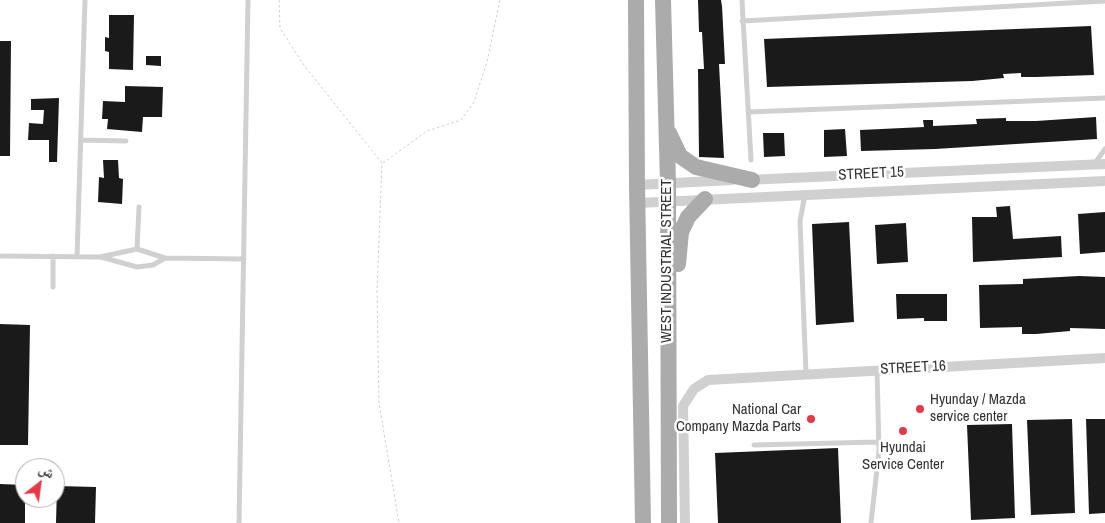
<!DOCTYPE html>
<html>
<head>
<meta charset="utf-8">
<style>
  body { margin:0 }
  #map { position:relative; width:1105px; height:523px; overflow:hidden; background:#fff; font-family:"Archivo Narrow","Noto Naskh Arabic",sans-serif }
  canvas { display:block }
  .north { position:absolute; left:15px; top:458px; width:50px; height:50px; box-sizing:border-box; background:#fff; border:1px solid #adadad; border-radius:50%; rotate:30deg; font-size:14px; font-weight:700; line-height:20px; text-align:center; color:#333 }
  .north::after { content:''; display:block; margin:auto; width:18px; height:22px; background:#e63946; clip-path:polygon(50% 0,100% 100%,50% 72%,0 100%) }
</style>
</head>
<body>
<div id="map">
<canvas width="1105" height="523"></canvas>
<div class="north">ش</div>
</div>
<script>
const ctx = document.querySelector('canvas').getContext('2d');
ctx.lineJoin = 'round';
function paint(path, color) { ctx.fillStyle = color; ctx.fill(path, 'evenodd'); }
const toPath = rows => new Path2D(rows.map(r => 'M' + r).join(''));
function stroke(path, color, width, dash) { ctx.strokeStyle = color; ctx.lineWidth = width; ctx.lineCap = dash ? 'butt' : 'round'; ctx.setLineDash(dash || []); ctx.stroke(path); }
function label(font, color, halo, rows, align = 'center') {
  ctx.font = font + ' "Archivo Narrow",sans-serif'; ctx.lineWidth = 5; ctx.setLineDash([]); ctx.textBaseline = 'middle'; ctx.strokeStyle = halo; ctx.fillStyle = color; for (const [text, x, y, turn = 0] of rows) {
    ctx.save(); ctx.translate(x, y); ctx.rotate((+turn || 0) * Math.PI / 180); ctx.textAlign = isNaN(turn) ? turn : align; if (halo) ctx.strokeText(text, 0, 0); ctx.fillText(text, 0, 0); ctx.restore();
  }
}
paint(toPath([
  [698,0,721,0,722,6,725,64,719,64,724,158,699,157,698,69,704,69,702,32,699,32],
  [109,15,134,15,133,70,109,69,109,52,105,51,105,37,109,38],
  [1091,26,1094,75,1036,77,1021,77,1021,73,1003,74,1004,78,972,81,767,87,764,39],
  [0,41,11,41,10,156,0,156],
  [146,56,161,56,161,66,146,65],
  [125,86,163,87,162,117,143,117,142,132,107,129,108,119,102,119,103,101,125,102],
  [59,98,57,162,49,162,49,140,28,140,29,123,43,124,44,110,31,110,31,99],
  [1096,117,1097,139,935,149,861,151,860,130,924,127,923,120,933,120,933,126,977,124,976,119,1006,118,1006,121,1036,121],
  [845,129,847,156,824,157,824,130],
  [763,133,784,133,785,156,764,157],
  [103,160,118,160,119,178,123,179,122,204,98,202,99,177,104,178],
  [1010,206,1013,239,1061,236,1062,257,973,262,972,217,997,217,996,207],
  [1105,212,1105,252,1080,254,1078,214],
  [849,222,854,322,816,325,812,224],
  [906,223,908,262,877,264,875,225],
  [1079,276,1105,277,1105,329,1070,328,1070,331,1036,334,1022,334,1022,327,980,328,979,285,1023,284,1023,279],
  [896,294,947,294,947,321,924,321,924,318,897,319],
  [0,324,30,325,28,445,0,445],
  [1072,419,1075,513,1031,515,1027,420],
  [1086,419,1105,419,1105,513,1089,514],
  [1012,424,1015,518,971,520,967,425],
  [838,448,841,523,718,523,715,453],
  [0,484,25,485,25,523,0,523],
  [57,486,96,487,95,523,56,523]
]), '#1a1a1a');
stroke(toPath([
  [279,0,280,28,303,64,382,163,377,290,379,403,399,523],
  [383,163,427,131,461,120,474,102,487,62,500,0]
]), '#cdcdcd', 1, [2.5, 2.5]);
stroke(toPath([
  [742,0,751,160],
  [742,21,1105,1],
  [749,112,1105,98],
  [82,140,126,141],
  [1095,163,1105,149],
  [805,194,800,221,806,374],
  [137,249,139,207],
  [0,256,100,257,137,249,165,258,244,259],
  [77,257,85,0],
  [101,257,137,267,153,265,165,258],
  [53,287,53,256],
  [754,445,878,442],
  [239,523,248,0],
  [871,523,879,451,877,370]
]), '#d0d0d0', 5);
stroke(toPath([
  [746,180,1105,164],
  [637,185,732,180],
  [638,203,1105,181],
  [685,523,683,406,694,389,708,380,1105,358]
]), '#d0d0d0', 10);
stroke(toPath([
  [636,0,637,185,643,523],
  [663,0,668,183,669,523],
  [669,133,680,156,696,167,752,180],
  [678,264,681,232,688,217,705,199]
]), '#ababab', 16);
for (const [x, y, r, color] of [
  [920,409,5,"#e63946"],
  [811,419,5,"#e63946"],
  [903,431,5,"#e63946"]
]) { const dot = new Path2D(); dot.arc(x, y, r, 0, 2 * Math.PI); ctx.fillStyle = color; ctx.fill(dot); stroke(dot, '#fff', 2); }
label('15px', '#333', '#fff', [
  ["STREET 15",871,174,-3],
  ["WEST INDUSTRIAL STREET",667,261,-90],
  ["STREET 16",913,368,-3]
]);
label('15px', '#333', '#fff', [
  ["Hyunday / Mazda",930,400],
  ["service center",930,417],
  ["National Car",801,410,"right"],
  ["Company Mazda Parts",801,427,"right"],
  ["Hyundai",903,448,"center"],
  ["Service Center",903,465,"center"]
], 'left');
</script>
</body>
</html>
